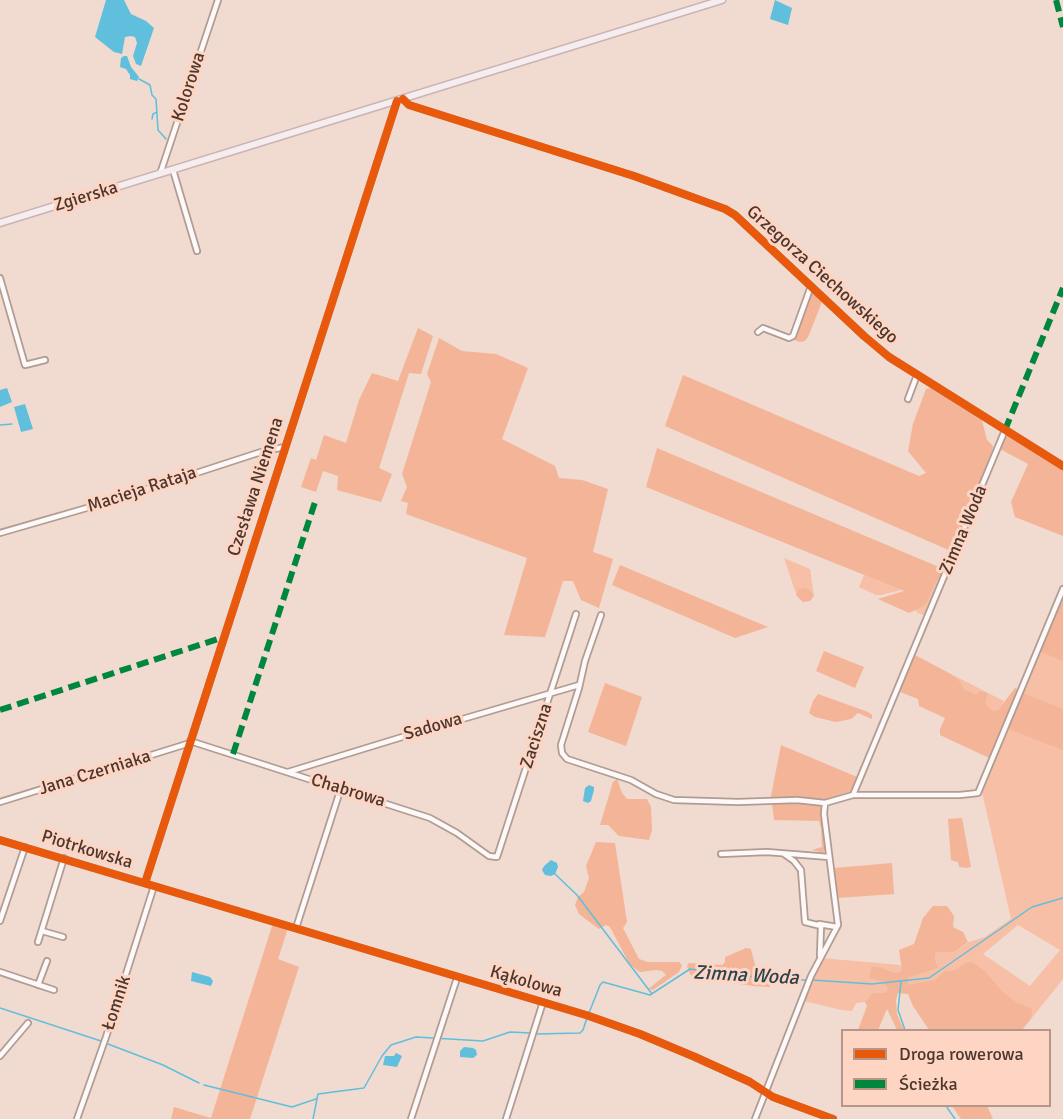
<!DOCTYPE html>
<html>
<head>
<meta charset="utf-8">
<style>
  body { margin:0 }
  #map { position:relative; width:1063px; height:1119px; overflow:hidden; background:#f1dacf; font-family:Signika,sans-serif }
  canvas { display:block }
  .legend { position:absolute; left:841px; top:1029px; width:210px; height:78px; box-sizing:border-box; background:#fed4c2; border:2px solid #b79587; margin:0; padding:8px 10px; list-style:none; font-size:18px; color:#4c372e }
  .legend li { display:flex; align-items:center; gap:12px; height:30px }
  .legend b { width:30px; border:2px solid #b79587 }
</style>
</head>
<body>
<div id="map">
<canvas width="1063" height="1119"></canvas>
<ul class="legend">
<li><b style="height:8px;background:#e8590c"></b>Droga rowerowa</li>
<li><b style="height:8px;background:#00873e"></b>Ścieżka</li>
</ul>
</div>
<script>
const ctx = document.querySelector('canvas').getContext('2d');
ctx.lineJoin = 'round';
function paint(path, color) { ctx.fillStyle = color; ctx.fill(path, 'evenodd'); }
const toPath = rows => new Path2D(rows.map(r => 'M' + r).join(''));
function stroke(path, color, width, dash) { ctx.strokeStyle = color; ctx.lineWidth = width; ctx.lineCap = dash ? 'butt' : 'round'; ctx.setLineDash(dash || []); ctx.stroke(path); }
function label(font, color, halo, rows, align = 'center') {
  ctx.font = font + ' Signika,sans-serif'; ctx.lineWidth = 6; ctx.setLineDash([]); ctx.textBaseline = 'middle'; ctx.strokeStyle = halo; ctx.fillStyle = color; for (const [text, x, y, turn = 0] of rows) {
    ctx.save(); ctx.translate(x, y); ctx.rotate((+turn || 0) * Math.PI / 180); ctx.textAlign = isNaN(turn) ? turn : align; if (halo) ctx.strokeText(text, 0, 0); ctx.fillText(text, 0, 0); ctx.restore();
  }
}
paint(toPath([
  [784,558,810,569,814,596,811,591,798,589,796,594],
  [944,573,927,614,924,615,918,613,915,610,922,607,934,585],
  [864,575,901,590,881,595,876,595,859,587],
  [1063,591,1063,979,1031,1019,1031,1009,1018,1003,1003,992,986,972,965,963,955,970,944,971,935,980,917,985,908,986,907,978,938,968,935,959,936,952,954,952,969,942,985,937,1011,919,982,792],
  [1018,925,1060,950,1030,986,983,954],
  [951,674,988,693,1004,701,998,710,993,711,985,703,980,691,975,694,964,689,959,680],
  [821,958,900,965,903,971,895,973,881,967,871,967,869,978,883,982,888,989,885,994,873,993,865,1002,856,1003,852,1011,842,1010,804,1001]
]), '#f7bfa6');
paint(toPath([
  [812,290,823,299,809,335,805,341,800,342,794,340],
  [418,328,433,336,421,374,409,373,379,468,392,474,381,502,337,490,338,476,323,471,316,492,301,487,311,458,316,460,324,435,346,443,359,400,372,373,398,381],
  [439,338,462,351,496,354,528,368,502,439,555,466,559,478,582,480,608,489,593,552,613,559,599,608,581,600,573,581,563,581,545,637,504,635,527,558,406,514,408,503,401,501,407,487,402,474,431,382,427,374],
  [683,375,919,476,926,473,908,451,913,424,926,389,931,388,981,417,987,440,993,446,992,451,953,552,665,426],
  [1005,433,1063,470,1063,536,1015,517,1011,502,1028,464,1000,449],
  [657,448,946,570,934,585,927,602,922,607,909,613,878,599,904,591,646,487],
  [620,565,768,627,735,638,612,585],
  [804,588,811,591,814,596,810,601,803,602,796,595,798,589],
  [1063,594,1063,661,1039,651],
  [824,651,864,667,855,688,816,671],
  [913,654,951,674,959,680,964,689,975,694,980,691,988,693,985,703,993,711,998,710,1015,688,1019,690,989,758,940,735,940,729,945,718,919,706,918,699,900,692,900,688],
  [605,683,642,697,626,746,588,732],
  [1022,693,1063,709,1063,750,1006,728],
  [818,694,868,712,872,715,872,719,858,713,851,719,836,722,815,717,809,713,813,701],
  [781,745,857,777,858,779,852,791,827,799,822,804,826,849,823,853,812,850,822,847,821,828,819,821,774,820,771,796],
  [617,779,622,793,627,799,647,799,651,807,652,830,649,840,619,836,608,825,600,825,613,782],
  [962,818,971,867,967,868,959,867,958,862,951,860,948,819],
  [596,842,615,843,627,922,623,928,639,959,648,962,679,962,682,965,679,972,653,990,648,989,666,975,662,971,656,970,640,972,630,965,610,927,606,925,599,929,579,914,575,905,578,897,584,892,589,878,586,866],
  [892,863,894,894,837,898,834,868],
  [933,906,947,906,954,916,953,927,963,932,968,942,954,952,936,952,935,959,938,968,908,978,908,985,935,980,944,971,955,970,965,963,972,962,986,972,1003,992,1018,1003,1032,1009,1031,1019,1022,1030,929,1030,913,1006,908,994,898,993,896,1000,897,1014,904,1030,897,1030,887,1009,878,1030,858,1030,867,1006,865,1002,873,993,885,993,888,989,883,982,869,978,871,967,881,967,895,973,902,971,899,950,914,944,923,918],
  [273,923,288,928,278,959,299,967,250,1119,171,1119,174,1107,211,1118],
  [746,948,751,949,755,965,771,976,770,987,753,986,709,979,696,980,690,974,687,966,689,963,722,965,725,962,725,957],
  [952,1106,987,1106,993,1119,961,1119]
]), '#f3b497');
paint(toPath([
  [106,0,124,0,131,14,146,21,154,28,141,66,136,64,133,56,137,43,135,37,131,36,125,37,122,54,114,52,95,37],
  [775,0,792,8,788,25,770,19],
  [124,56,127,56,131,67,139,77,137,81,130,79,130,75,126,69,120,67,121,58],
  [7,388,12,402,0,407,0,390],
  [25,404,33,429,21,432,14,407],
  [589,785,594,787,594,790,591,801,588,803,583,801,585,788],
  [551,860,557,863,558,867,555,874,551,876,545,875,542,870,544,866],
  [192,972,210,977,213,981,211,986,191,981],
  [464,1047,473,1048,476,1050,477,1055,473,1058,460,1057,460,1051],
  [396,1053,402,1056,397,1067,383,1065,385,1056,394,1056]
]), '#5fbfdc');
stroke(toPath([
  [139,79,150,85,152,95,156,99,158,130,166,139],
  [152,119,153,114,157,112],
  [0,425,12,424],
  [555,874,577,895,652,994],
  [812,980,872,984,929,978,1032,907,1063,898],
  [901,982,898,1010,905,1030],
  [0,1008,101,1041],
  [589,1013,600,985,603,982,650,995,690,969,781,980,808,980],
  [536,1034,580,1033,583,1030,587,1018],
  [108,1044,163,1065,199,1083],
  [204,1085,292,1107,316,1099],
  [946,1106,955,1119],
  [313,1119,318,1094,364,1088,382,1056,391,1045,416,1037,483,1041,510,1032,531,1033]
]), '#5fbfdc', 1.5);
const minor = toPath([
  [403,99,409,105,634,176,725,209,735,215,864,336,889,357,1063,466],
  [173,170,197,251],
  [160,174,218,0],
  [0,278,25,365,45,360],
  [758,332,763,328,789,338,793,336,811,286],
  [908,399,917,375],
  [0,533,104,503,264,451,285,447],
  [601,615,585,661,579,688,561,745,562,753,567,759,631,780,656,794,674,800,738,802,797,800,825,803],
  [190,741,430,818,457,833,489,856,497,857,576,614],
  [288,772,425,730,579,685],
  [853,795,1005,430],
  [0,802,190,743],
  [0,840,586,1015,640,1034,695,1057,750,1082,773,1097,833,1119],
  [721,854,767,852,829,857],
  [784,854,794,861,801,870,805,922,821,926,820,956],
  [145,883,397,101],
  [0,921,25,847],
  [819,924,837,927],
  [296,928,340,791,339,788],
  [42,931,63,937],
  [38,942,64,858],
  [0,972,54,990],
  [38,985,47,961],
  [0,1056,28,1023],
  [77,1119,106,1037,154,886],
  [411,1119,457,978],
  [506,1119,543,1002],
  [755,1119,811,976,838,925,824,814,825,803,853,795,960,795,978,793,1063,589]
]);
const major = toPath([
  [0,223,722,0]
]);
stroke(minor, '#b09c93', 8);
stroke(major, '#c9b3b4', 9);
stroke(minor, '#fdf9f8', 4.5);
stroke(major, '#f6edee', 6);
stroke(toPath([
  [1056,0,1063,27],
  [1005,430,1063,288],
  [0,710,224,637],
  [233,754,316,499]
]), '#00873e', 6, [12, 6]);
stroke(toPath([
  [403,99,409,105,634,176,725,209,735,215,864,336,889,357,1063,466],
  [0,840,586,1015,640,1034,695,1057,750,1082,773,1097,833,1119],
  [145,883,397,101]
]), '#e8590c', 8);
label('18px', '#4c372e', '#fed4c2', [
  ["Kolorowa",189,87,-72],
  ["Zgierska",86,197,-17],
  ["Grzegorza Ciechowskiego",822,275,42],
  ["Czesława Niemena",256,487,-72],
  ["Macieja Rataja",142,490,-18],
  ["Zimna Woda",964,530,-67],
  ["Sadowa",433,727,-16],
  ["Zaciszna",537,736,-72],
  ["Jana Czerniaka",95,773,-17],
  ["Chabrowa",348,791,17],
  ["Piotrkowska",87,850,17],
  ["Kąkolowa",526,982,16],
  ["Łomnik",117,1003,-72]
]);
label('italic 20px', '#294550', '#fed4c2', [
  ["Zimna Woda",746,976,3]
]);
</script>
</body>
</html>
